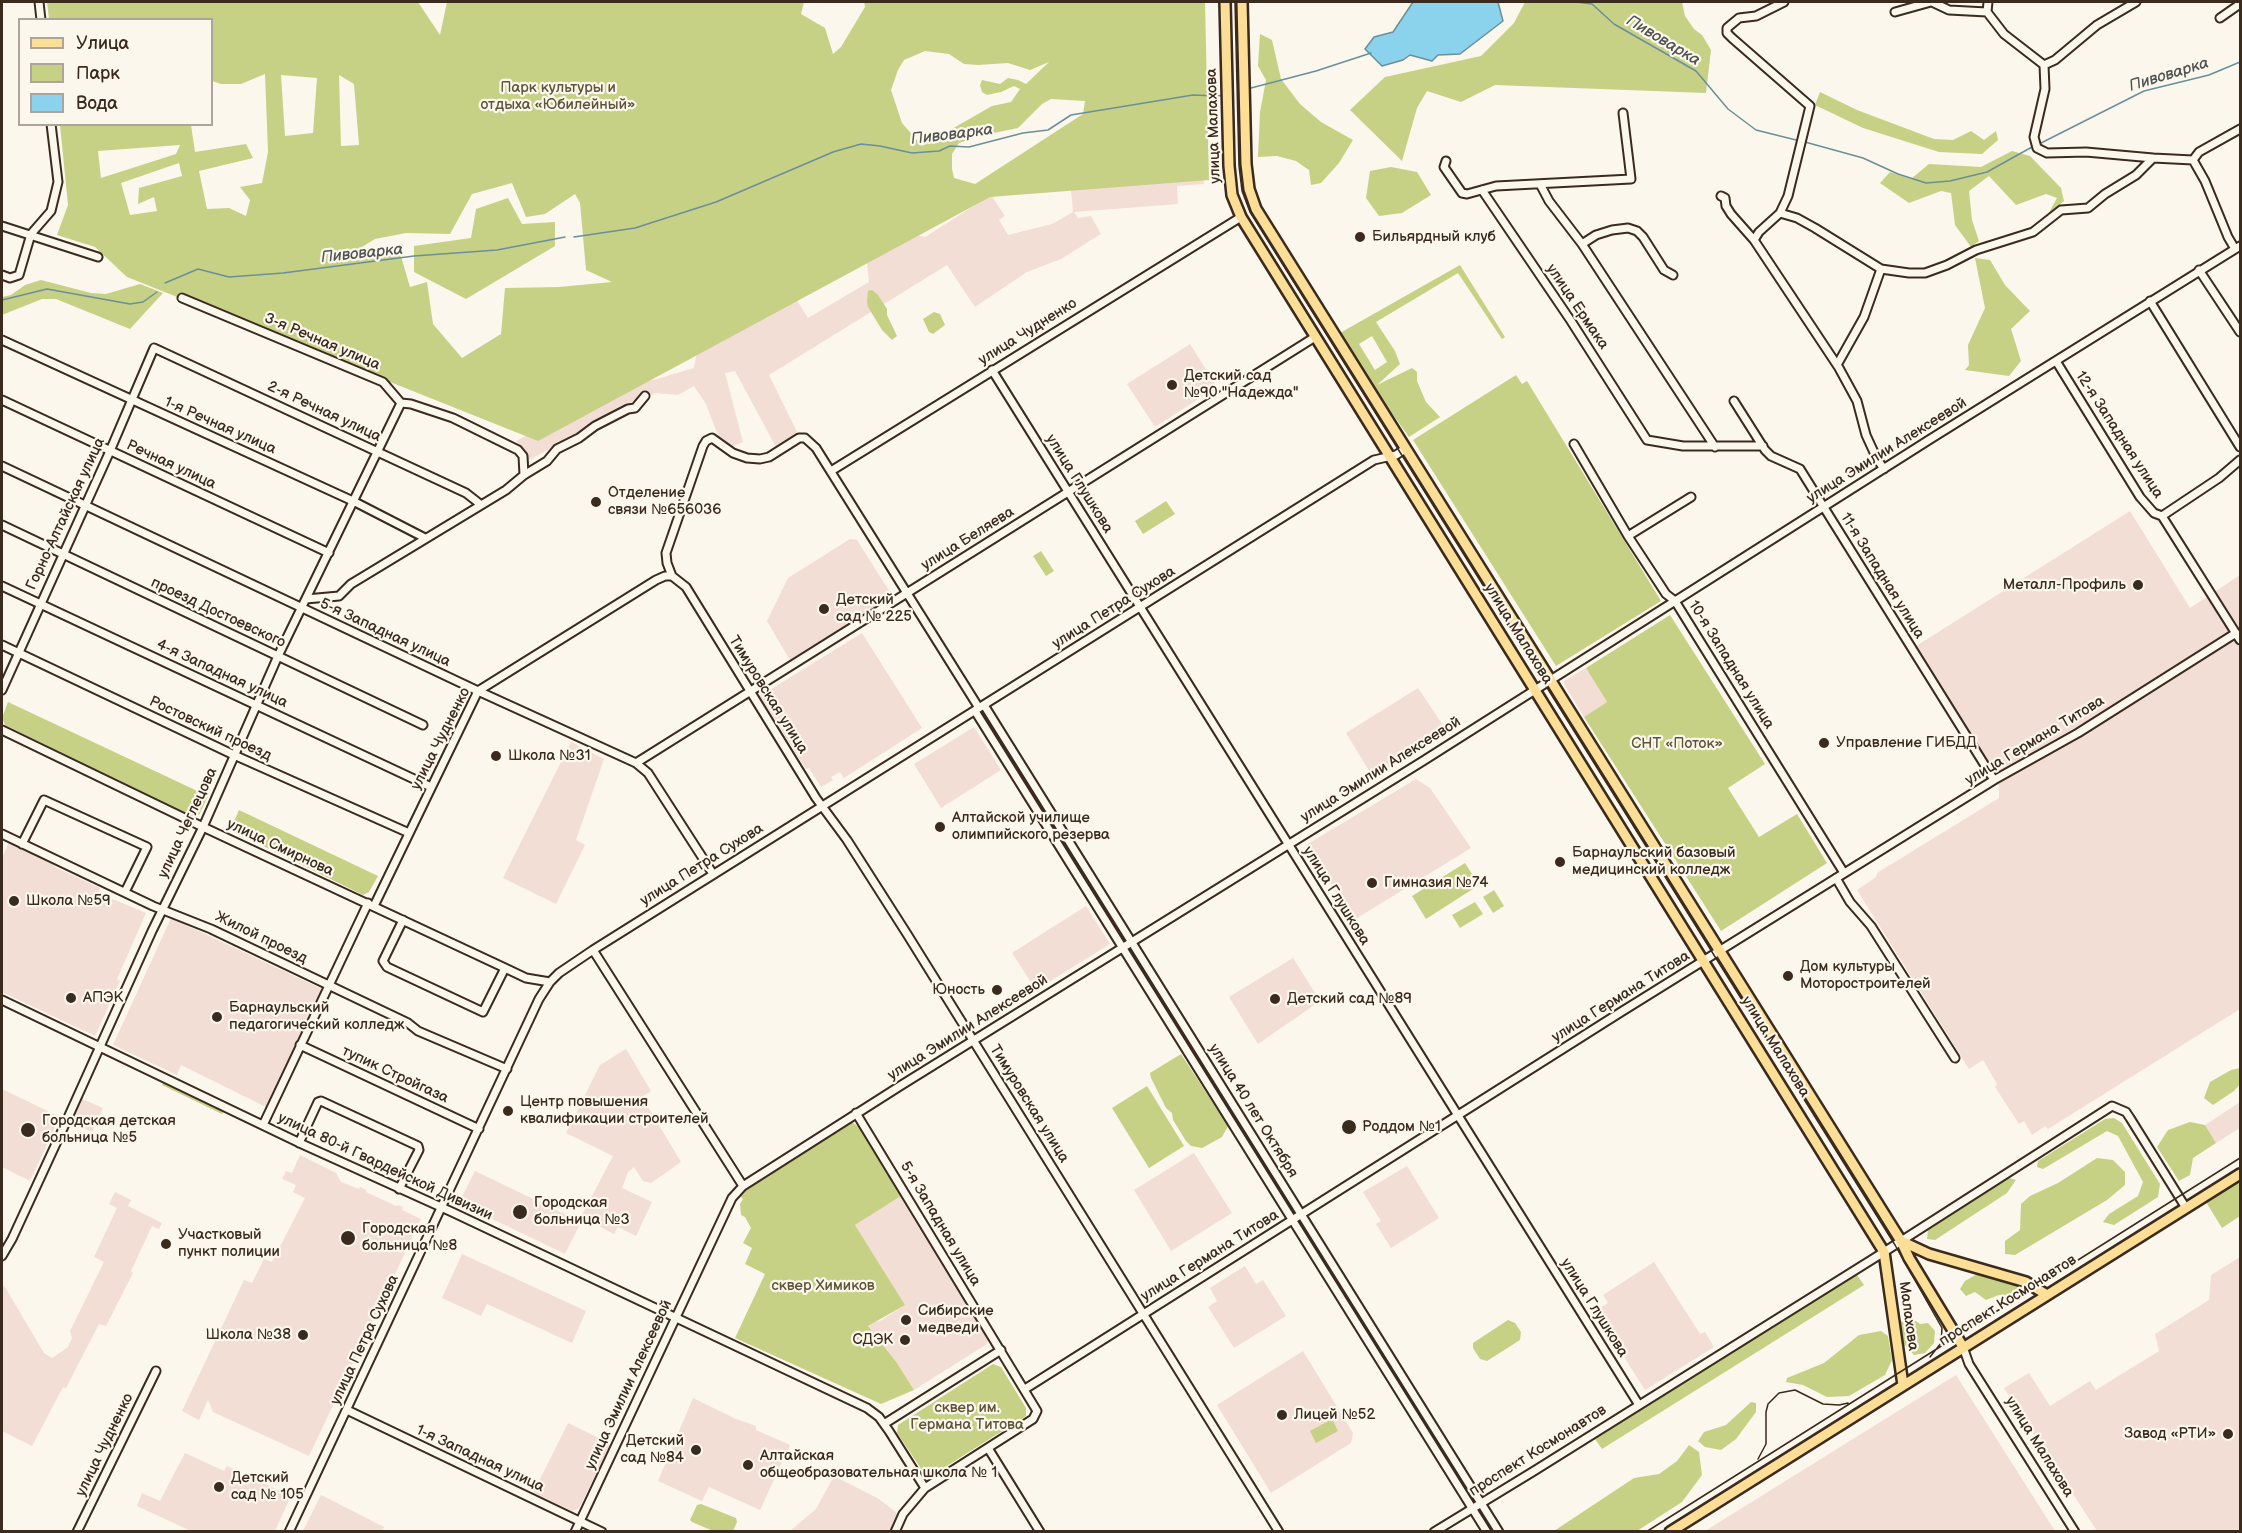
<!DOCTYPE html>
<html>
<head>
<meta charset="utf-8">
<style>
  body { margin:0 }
  #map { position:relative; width:2242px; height:1533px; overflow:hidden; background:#fbf7ec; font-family:"Balsamiq Sans",sans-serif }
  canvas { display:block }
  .frame { position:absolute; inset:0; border:3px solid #3b2a1e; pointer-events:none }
  .legend { position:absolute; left:18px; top:18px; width:195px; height:108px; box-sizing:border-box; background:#fbf7ec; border:2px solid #aea59a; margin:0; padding:8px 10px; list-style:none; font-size:18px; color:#3b2a1e }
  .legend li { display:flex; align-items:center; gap:12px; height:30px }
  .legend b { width:30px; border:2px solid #aea59a }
</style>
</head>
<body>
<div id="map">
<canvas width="2242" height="1533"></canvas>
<div class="frame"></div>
<ul class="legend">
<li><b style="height:8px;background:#fcde96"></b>Улица</li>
<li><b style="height:16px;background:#c7d185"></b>Парк</li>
<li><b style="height:16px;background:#8bd2ec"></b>Вода</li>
</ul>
</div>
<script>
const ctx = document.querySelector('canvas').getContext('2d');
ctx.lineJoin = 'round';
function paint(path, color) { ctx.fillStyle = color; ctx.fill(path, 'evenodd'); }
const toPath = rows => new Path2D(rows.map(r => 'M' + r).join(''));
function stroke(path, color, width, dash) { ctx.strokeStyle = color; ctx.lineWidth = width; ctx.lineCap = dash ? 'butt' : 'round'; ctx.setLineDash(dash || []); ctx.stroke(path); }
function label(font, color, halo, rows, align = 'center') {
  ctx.font = font + ' "Balsamiq Sans",sans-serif'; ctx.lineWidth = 4.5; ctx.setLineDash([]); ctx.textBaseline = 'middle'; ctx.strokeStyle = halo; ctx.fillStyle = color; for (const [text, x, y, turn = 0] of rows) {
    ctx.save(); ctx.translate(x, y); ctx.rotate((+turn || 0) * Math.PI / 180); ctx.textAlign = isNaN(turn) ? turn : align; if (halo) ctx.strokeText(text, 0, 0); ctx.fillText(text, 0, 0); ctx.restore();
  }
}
paint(toPath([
  [1068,158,1202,160,1204,184,1177,186,1178,204,1074,212,1078,218,1091,216,1101,234,1061,259,1027,272,975,307,947,265,769,375,798,434,776,447,735,371,725,373,743,442,731,447,719,438,706,404,694,386,678,395,655,393,529,460,516,441,619,386,657,379,694,368,701,329,793,294,808,318,869,282,866,254,898,231,925,237,991,195,1005,216,999,220,1008,235,1052,224,1073,212],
  [1190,344,1217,387,1155,427,1127,384],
  [2130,511,2190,608,2240,575,2240,1009,2048,1129,2045,1126,2032,1135,2024,1121,2019,1124,1995,1087,1997,1084,1983,1060,1969,1069,1857,890,1876,877,1877,873,1999,798,1999,786,1913,648],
  [850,539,857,540,893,597,791,662,767,621,788,578],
  [862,633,922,728,844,778,840,772,831,777,833,780,821,787,809,768,806,769,760,696],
  [1586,668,1607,702,1584,717,1564,684,1564,681],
  [1418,688,1447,731,1373,777,1346,733],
  [974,727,1001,770,941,808,914,764],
  [571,742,604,759,576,840,585,845,556,904,503,878],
  [1416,779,1430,788,1471,848,1354,920,1306,845],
  [9,842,51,862,55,867,100,888,98,893,146,913,117,979,120,981,95,1036,2,992,2,858],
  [1086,906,1110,944,1036,990,1012,953],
  [171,918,322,989,266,1107,181,1065,177,1075,113,1045],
  [1293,958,1320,1001,1258,1044,1229,997],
  [626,1049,651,1091,642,1097,681,1162,651,1183,643,1181,634,1167,628,1172,622,1188,652,1202,636,1236,618,1227,614,1234,581,1217,613,1156,566,1133,600,1065],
  [2,1089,60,1117,30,1181,2,1167],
  [80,1098,103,1108,92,1132,69,1121],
  [2240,1102,2240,1128,2216,1143,2205,1125],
  [1194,1153,1232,1213,1171,1251,1134,1190],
  [300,1155,336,1173,341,1182,359,1189,360,1187,366,1190,366,1192,396,1206,398,1205,403,1207,402,1210,421,1219,309,1456,213,1412,208,1400,199,1420,182,1411,244,1280,252,1283,264,1259,272,1262,305,1198,293,1192,296,1185,282,1179,286,1171,292,1173],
  [1407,1166,1439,1218,1391,1248,1376,1224,1381,1221,1363,1192],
  [475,1171,581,1222,565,1254,459,1203],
  [115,1192,131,1200,128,1206,162,1223,159,1229,152,1226,131,1271,133,1273,106,1326,99,1324,66,1388,63,1387,32,1446,2,1431,2,1285,5,1287,44,1353,52,1358,68,1347,72,1338,70,1331,104,1262,94,1257,117,1208,109,1204],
  [901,1196,988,1338,987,1344,914,1390,897,1363,868,1326,875,1322,880,1321,905,1305,855,1225],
  [462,1254,586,1311,572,1343,487,1304,481,1316,442,1298],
  [2240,1257,2240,1531,2097,1531,2004,1388,2029,1373,2050,1406,2090,1381,2096,1390,2099,1388,2159,1351,2155,1334,2209,1300,2211,1275],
  [1654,1262,1700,1334,1705,1332,1714,1347,1645,1390,1595,1311,1608,1303,1603,1295],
  [1245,1266,1256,1284,1263,1280,1286,1316,1234,1348,1208,1307,1217,1301,1210,1288],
  [1303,1351,1353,1433,1351,1443,1271,1493,1217,1405],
  [1956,1375,2055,1531,1705,1531],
  [693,1398,736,1419,756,1426,756,1430,790,1445,760,1510,709,1487,702,1501,658,1481],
  [568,1423,611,1444,579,1508,572,1511,533,1493],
  [185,1453,224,1471,227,1466,291,1496,275,1531,191,1531,137,1506,142,1493,160,1501],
  [834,1476,879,1499,898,1514,890,1531,790,1531,816,1509],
  [321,1495,384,1527,382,1531,303,1531]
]), '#f2ded4');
paint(toPath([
  [47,2,418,2,440,35,447,2,804,2,801,14,825,28,833,54,841,47,865,7,864,2,1205,2,1209,180,990,197,538,441,127,277,95,247,57,235,68,205,60,125,191,125,195,152,246,144,253,158,199,171,207,209,229,208,246,216,250,200,240,187,262,183,268,152,265,74,241,84,221,84,212,81,212,20,49,19],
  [925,51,949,54,964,64,978,65,1008,63,1030,70,1049,62,1026,84,1018,80,1008,78,1000,84,982,80,980,85,982,92,987,95,1001,92,1014,86,1020,89,1011,102,992,106,922,146,902,123,891,90,898,70,904,60],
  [281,75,317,78,313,133,285,136],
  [339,75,354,84,359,145,341,146],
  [1051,99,1085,101,1083,114,975,184,954,178,952,169,952,154,959,143,979,136,1018,128,1042,104],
  [180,145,176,154,101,178,98,151],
  [179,163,182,176,139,188,138,204,154,197,157,211,130,215,121,183],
  [512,183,526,217,545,214,575,194,580,203,586,270,612,282,559,287,505,288,501,334,462,358,433,324,427,282,410,287,400,253,352,253,375,239,406,233,450,234,472,194],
  [1525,2,1682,2,1685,16,1694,29,1702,35,1711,50,1706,93,1495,85,1461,102,1427,91,1417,108,1402,161,1350,110,1385,77,1481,56,1514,23],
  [1260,34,1272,40,1281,79,1300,104,1321,122,1353,140,1339,163,1321,183,1311,185,1309,170,1296,161,1277,156,1258,157,1260,112,1266,80,1258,66],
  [1820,92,1857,110,1934,139,1953,140,1971,131,1984,140,1996,131,1998,140,1982,154,1939,152,1863,128,1815,105],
  [2012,151,2030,156,2061,188,2064,201,2047,216,2057,198,2046,194,2016,205,1989,176,1969,191,1972,220,1979,241,1971,247,1955,225,1951,193,1941,191,1909,203,1880,183,1890,172,1911,179,1929,164,1981,167],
  [1391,167,1417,172,1431,195,1402,213,1379,216,1366,198,1370,171],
  [508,198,522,224,555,222,555,246,466,299,414,272,414,246,471,238,476,209],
  [1975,258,1990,260,2005,285,2030,311,2011,329,2021,361,2009,376,1965,370,1969,365,1968,345,1985,308],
  [1460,265,1505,337,1502,339,1458,273,1376,322,1395,351,1400,364,1377,385,1412,368,1417,372,1417,381,1426,402,1440,417,1409,437,1370,383,1340,333],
  [1372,336,1387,362,1375,370,1359,344],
  [41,280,91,293,106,294,140,284,163,293,130,329,56,299,42,299,2,315,2,297,11,295,25,285],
  [872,290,878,295,887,309,887,315,897,336,892,340,882,330,868,307,867,302,868,291],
  [934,312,940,314,945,325,933,334,929,332,923,319],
  [1516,375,1522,384,1527,381,1661,601,1556,666,1413,440],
  [1166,501,1175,514,1143,534,1135,521],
  [1041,551,1054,571,1046,576,1033,556],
  [1670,615,1765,764,1728,788,1759,837,1797,814,1827,863,1721,931,1584,717,1607,702,1586,668],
  [8,702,208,796,199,815,193,818,5,725,2,718],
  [239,810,378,876,369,892,363,895,235,832,232,826],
  [1465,863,1479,885,1426,919,1412,896],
  [1494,890,1504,906,1493,913,1483,897],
  [1475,902,1483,914,1460,928,1452,915],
  [1181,1054,1228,1126,1222,1137,1202,1148,1191,1146,1186,1141,1173,1120,1172,1113,1166,1108,1151,1078,1150,1073],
  [2240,1068,2240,1084,2234,1091,2213,1105,2204,1098,2210,1082,2231,1070],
  [163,1083,223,1112,222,1114,162,1085],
  [1147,1086,1184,1146,1149,1168,1112,1108],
  [2114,1118,2122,1123,2160,1184,2158,1197,2114,1225,2103,1222,2109,1214,2138,1196,2143,1182,2118,1136,2107,1131,2043,1169,2037,1167,2038,1161,2105,1119],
  [2190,1122,2205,1125,2216,1143,2193,1158,2190,1175,2179,1181,2157,1147,2168,1130],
  [849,1123,853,1123,859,1127,901,1196,855,1225,905,1305,868,1326,897,1363,914,1390,881,1404,735,1338,765,1274,745,1264,752,1248,743,1243,751,1228,745,1217,741,1215,740,1204,743,1199,740,1196,752,1186],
  [2097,1158,2113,1160,2125,1172,2125,1185,2107,1200,2015,1255,2005,1254,2005,1241,2020,1230,2021,1204,2030,1196,2058,1183],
  [2009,1178,2016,1180,2007,1193,1935,1240,1927,1239,1928,1230],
  [2240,1180,2240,1216,2222,1228,2206,1202],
  [1979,1273,2017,1284,2024,1292,2018,1300,1999,1295,1986,1300,1975,1292,1966,1296,1960,1289,1965,1281],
  [1857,1275,1864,1285,1602,1449,1595,1439],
  [1913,1319,1920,1324,1928,1323,1935,1331,1934,1343,1925,1353,1914,1355,1901,1341,1898,1322],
  [1508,1320,1515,1323,1521,1332,1520,1340,1487,1361,1480,1359,1473,1348,1473,1343],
  [1881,1331,1888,1336,1892,1360,1885,1375,1849,1396,1827,1397,1803,1385,1786,1382,1787,1378,1824,1363,1859,1335],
  [993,1364,1001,1367,1026,1408,1026,1416,931,1476,926,1476,897,1433,898,1425],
  [1751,1402,1756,1403,1756,1412,1736,1439,1721,1450,1705,1447,1698,1441,1704,1432,1726,1425],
  [1332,1419,1338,1431,1316,1443,1310,1431],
  [1689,1445,1699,1452,1702,1475,1682,1502,1637,1531,1554,1531,1634,1478,1659,1474,1677,1461],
  [701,1504,736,1518,737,1522,733,1531,713,1531,692,1522,690,1520,697,1505]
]), '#c7d185');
const water = toPath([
  [1413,2,1498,2,1503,21,1460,54,1438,55,1432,61,1410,55,1403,60,1382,66,1365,49,1374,37,1393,32,1413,2]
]);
paint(water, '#8bd2ec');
stroke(water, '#6b8f9a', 1.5);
stroke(toPath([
  [1576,2,1592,4,1614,24,1696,71,1728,109,1756,130,1796,140],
  [1251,88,1316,71,1371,53],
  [1805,142,1863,158,1898,174,1926,183,1950,181,1987,172,2032,147],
  [2041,143,2144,91,2209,75,2240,62],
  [574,237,635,228,716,202,833,152,861,144,880,146,912,153,939,151,950,146,969,147,1023,133,1048,130,1071,115,1193,95,1217,96,1224,95],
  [165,283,198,269,229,277,283,273,414,256,497,250,565,237],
  [2,300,47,289,130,304,143,302,157,292]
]), '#6b8f9a', 1.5);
const minor = toPath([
  [39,2,41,20],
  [1932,2,1949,10,1987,12],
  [1988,2,1987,12,2004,34,2044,65,2055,60,2097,25,2136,2],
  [1895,12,1931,2],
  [2220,18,2240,4],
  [2044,65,2045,89,2034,137,2037,148,2047,153,2086,152,2153,158],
  [2193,160,2205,181,2228,237,2235,249],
  [1446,161,1444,167,1462,193,1467,194,1496,186,1631,179,1623,113],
  [1540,184,1549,201,1582,244,1715,447],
  [1482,190,1571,321,1647,440,1683,446,1763,446],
  [1721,196,1725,198,1726,206,1731,214,1754,240,1759,232,1780,213,1788,196,1810,106,1732,38,1727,33,1727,28,1739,18,1756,16,1784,2],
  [1780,213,1797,218,1815,228,1881,269,1909,273,1925,273,1947,265,1976,250,2033,232,2061,210,2088,208,2105,194,2136,175,2153,158,2193,160,2199,152,2240,129],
  [2,226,98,257],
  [1754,240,1839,368,1857,401,1866,435,1877,459,1884,469],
  [1582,244,1596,235,1612,230,1628,228,1637,231,1643,237,1664,270,1673,275],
  [2199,270,2240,332],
  [2,275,10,278,19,275,31,234,51,211,58,182,51,124],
  [182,298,383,382,401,403,411,404,453,418,518,450,523,456,524,475],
  [2150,301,2240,447],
  [2,340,355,502,425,538],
  [2056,361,2140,497,2154,513,2162,516,2240,640],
  [1837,365,1864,317,1881,269],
  [992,370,1639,1405],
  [2,400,329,553],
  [1734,401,1765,450,1771,456,1800,469,1994,780],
  [1574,444,1628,536,1666,594,1675,601,1844,873],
  [2,466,478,691,636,763,648,773,713,874],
  [831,471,1241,217],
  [2162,516,2219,478,2240,460],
  [2,525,423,725],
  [1628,536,1691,497],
  [672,576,686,587,816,798,847,840,907,934,1279,1532],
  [672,576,667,563,666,553,703,446,706,441,712,438,733,453,747,458,760,459,769,457,799,438,805,438,816,448,979,708],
  [2,586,431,787],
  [306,599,339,596,351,584,506,490,524,475,547,461,557,449,579,438,595,426,628,409,635,408,645,396],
  [2,645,234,755,409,833],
  [2,690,110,451,154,348,466,493,480,504],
  [984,705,1499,1532],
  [975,711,1487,1532],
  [2,730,203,827,505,968,526,978,550,982],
  [636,763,1315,337],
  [2,834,153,906,211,929,408,1023,418,1031,507,1069],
  [22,844,44,800,147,847,125,892],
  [1836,878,1850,902,1871,926,1955,1058],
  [374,906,478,691,656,580,665,576,672,576],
  [403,920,383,961,387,967,483,1012,505,968],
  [593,950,743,1186],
  [2,1000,304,1145,452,1212,867,1408,879,1417,889,1431,925,1488],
  [300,1045,479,1129],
  [856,1113,1037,1411,1033,1419,925,1488,903,1514,895,1532],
  [263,1125,368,903],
  [299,1143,318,1102,321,1101,418,1146,419,1150,399,1189],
  [2,1256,12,1239,66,1122,152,931,203,827,278,656,401,403],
  [1963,1347,1969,1364,2075,1532],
  [1025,1389,1621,1012,1994,780,2078,733,2236,633],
  [347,1410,602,1532],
  [884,1424,1001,1350],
  [988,1448,1040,1532],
  [77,1532,156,1371],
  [289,1532,539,999,550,982,559,973,593,950,1374,460,1396,455,1405,449],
  [575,1532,732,1198,743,1186,900,1086,1423,761,1932,438,2240,246],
  [1434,1532,1534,1471,1884,1252,2112,1106,2126,1112,2130,1118,2186,1208]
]);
const major = toPath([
  [1225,2,1229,166,1232,195,1241,217,1884,1252,1903,1385],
  [1242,2,1246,164,1249,189,1256,209,1901,1241,1909,1258,1963,1347],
  [1901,1241,1929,1254,2026,1282,2047,1295],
  [1670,1532,2240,1174]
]);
stroke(minor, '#3b2a1e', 11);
stroke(major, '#3b2a1e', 14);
stroke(minor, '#fbf7ec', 7);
stroke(major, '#fcde96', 9);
stroke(toPath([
  [1235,2,1239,166,1242,191,1250,212,1895,1245,1942,1328,1941,1343,1930,1357],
  [1758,1459,1766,1444,1766,1412,1768,1404,1779,1393,1795,1390,1823,1404,1839,1405,1848,1403],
  [1646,1532,2240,1158]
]), '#3b2a1e', 1.5);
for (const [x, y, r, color] of [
  [1360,237,6,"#3b2a1e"],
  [1172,385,6,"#3b2a1e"],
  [596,502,6,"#3b2a1e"],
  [2138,585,6,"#3b2a1e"],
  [824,609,6,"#3b2a1e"],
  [1824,743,6,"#3b2a1e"],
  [496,756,6,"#3b2a1e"],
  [940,827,6,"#3b2a1e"],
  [1560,862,6,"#3b2a1e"],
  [1372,883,6,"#3b2a1e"],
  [14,901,6,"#3b2a1e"],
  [1788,976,6,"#3b2a1e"],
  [997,990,6,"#3b2a1e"],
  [71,998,6,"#3b2a1e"],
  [1275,999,6,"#3b2a1e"],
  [217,1017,6,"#3b2a1e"],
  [508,1111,6,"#3b2a1e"],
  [1349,1127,8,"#3b2a1e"],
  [28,1130,8,"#3b2a1e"],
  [520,1212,8,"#3b2a1e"],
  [348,1238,8,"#3b2a1e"],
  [166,1244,6,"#3b2a1e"],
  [906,1320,6,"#3b2a1e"],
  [303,1335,6,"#3b2a1e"],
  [905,1340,6,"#3b2a1e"],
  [1282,1415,6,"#3b2a1e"],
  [2228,1434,6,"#3b2a1e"],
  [696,1450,6,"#3b2a1e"],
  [748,1465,6,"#3b2a1e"],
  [219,1487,6,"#3b2a1e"]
]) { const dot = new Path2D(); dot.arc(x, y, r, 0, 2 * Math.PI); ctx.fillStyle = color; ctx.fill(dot); stroke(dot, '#fbf7ec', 2); }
label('15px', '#5e5438', '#fbf7ec', [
  ["Парк культуры и",558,88],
  ["отдыха «Юбилейный»",558,105],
  ["СНТ «Поток»",1677,744],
  ["сквер Химиков",823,1286],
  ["сквер им.",967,1408],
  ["Германа Титова",967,1425]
]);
label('15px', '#3b2a1e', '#fbf7ec', [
  ["улица Малахова",1214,126,-92],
  ["улица Ермака",1577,307,56],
  ["улица Чудненко",1028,332,-32],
  ["3-я Речная улица",322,342,23],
  ["2-я Речная улица",324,412,25],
  ["1-я Речная улица",220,426,24],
  ["12-я Западная улица",2119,435,57],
  ["улица Эмилии Алексеевой",1887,451,-32],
  ["Речная улица",171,465,25],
  ["улица Глушкова",1079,484,58],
  ["Горно-Алтайская улица",66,514,-65],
  ["улица Беляева",968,539,-32],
  ["11-я Западная улица",1882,576,58],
  ["улица Петра Сухова",1114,608,-32],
  ["проезд Достоевского",218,613,25],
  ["5-я Западная улица",385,633,25],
  ["улица Малахова",1518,634,58],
  ["10-я Западная улица",1731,665,58],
  ["4-я Западная улица",222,674,25],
  ["Тимуровская улица",768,695,58],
  ["Ростовский проезд",210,729,25],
  ["улица Чудненко",441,739,-63],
  ["улица Германа Титова",2035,741,-31],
  ["улица Эмилии Алексеевой",1381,770,-32],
  ["улица Чеглецова",188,823,-65],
  ["улица Смирнова",280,848,25],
  ["улица Петра Сухова",702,865,-32],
  ["улица Глушкова",1336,896,58],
  ["Жилой проезд",261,938,26],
  ["улица Германа Титова",1621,997,-32],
  ["улица Эмилии Алексеевой",968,1028,-32],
  ["улица Малахова",1775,1047,58],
  ["тупик Стройгаза",395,1075,25],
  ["Тимуровская улица",1029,1104,58],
  ["улица 40 лет Октября",1253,1111,58],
  ["улица 80-й Гвардейской Дивизии",385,1167,25],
  ["5-я Западная улица",940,1224,59],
  ["улица Германа Титова",1210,1256,-32],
  ["проспект Космонавтов",2008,1301,-32],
  ["улица Глушкова",1594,1308,58],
  ["Малахова",1908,1316,82],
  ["улица Петра Сухова",365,1340,-65],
  ["улица Эмилии Алексеевой",629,1385,-65],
  ["улица Чудненко",105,1445,-64],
  ["улица Малахова",2039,1447,58],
  ["проспект Космонавтов",1538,1451,-32],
  ["1-я Западная улица",480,1459,25]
]);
label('15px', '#3b2a1e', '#fbf7ec', [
  ["Бильярдный клуб",1372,237],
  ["Детский сад",1184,376],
  ["№90 \"Надежда\"",1184,393],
  ["Отделение",608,493],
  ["связи №656036",608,510],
  ["Металл-Профиль",2126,585,"right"],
  ["Детский",836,600],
  ["сад № 225",836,617],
  ["Управление ГИБДД",1836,743],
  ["Школа №31",508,756],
  ["Алтайской училище",952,818],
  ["олимпийского резерва",952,835],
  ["Барнаульский базовый",1572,853],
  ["медицинский колледж",1572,870],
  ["Гимназия №74",1384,883],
  ["Школа №59",26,901],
  ["Дом культуры",1800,967],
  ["Моторостроителей",1800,984],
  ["Юность",985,990,"right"],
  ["АПЭК",83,998],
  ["Детский сад №89",1287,999],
  ["Барнаульский",229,1008],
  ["педагогический колледж",229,1025],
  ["Центр повышения",520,1102],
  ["квалификации строителей",520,1119],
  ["Городская детская",42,1121],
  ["больница №5",42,1138],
  ["Роддом №1",1362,1127],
  ["Городская",534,1203],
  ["больница №3",534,1220],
  ["Городская",362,1229],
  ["больница №8",362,1246],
  ["Участковый",178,1235],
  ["пункт полиции",178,1252],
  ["Сибирские",918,1311],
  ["медведи",918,1328],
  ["Школа №38",291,1335,"right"],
  ["СДЭК",893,1340,"right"],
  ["Лицей №52",1294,1415],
  ["Завод «РТИ»",2216,1434,"right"],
  ["Детский",684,1441,"right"],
  ["сад №84",684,1458,"right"],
  ["Алтайская",760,1456],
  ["общеобразовательная школа № 1",760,1473],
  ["Детский",231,1478],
  ["сад № 105",231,1495]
], 'left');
label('italic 16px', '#4f5452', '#fbf7ec', [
  ["Пивоварка",1663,41,31],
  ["Пивоварка",2169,75,-17],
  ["Пивоварка",952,135,-7],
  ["Пивоварка",362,254,-6]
]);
</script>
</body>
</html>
